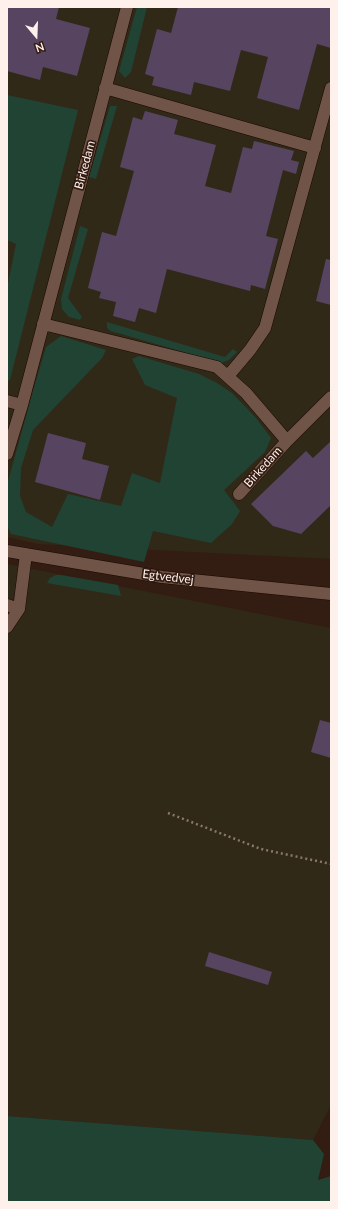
<!DOCTYPE html>
<html>
<head>
<meta charset="utf-8">
<style>
  body { margin:0 }
  #map { position:relative; width:338px; height:1209px; overflow:hidden; background:#331c11; font-family:Lato,sans-serif }
  canvas { display:block }
  .frame { position:absolute; inset:0; border:8px solid #fef1eb; pointer-events:none }
  .north { position:absolute; left:16px; top:16px; width:40px; height:40px; -webkit-text-stroke:3px #331c11; paint-order:stroke; rotate:161deg; font-size:11px; font-weight:700; line-height:16px; text-align:center; color:#fef1eb }
  .north::after { content:''; display:block; margin:auto; width:14px; height:18px; background:#fef1eb; clip-path:polygon(50% 0,100% 100%,50% 72%,0 100%) }
</style>
</head>
<body>
<div id="map">
<canvas width="338" height="1209"></canvas>
<div class="frame"></div>
<div class="north">N</div>
</div>
<script>
const ctx = document.querySelector('canvas').getContext('2d');
ctx.lineJoin = 'round';
function paint(path, color) { ctx.fillStyle = color; ctx.fill(path, 'evenodd'); }
const toPath = rows => new Path2D(rows.map(r => 'M' + r).join(''));
function stroke(path, color, width, dash) { ctx.strokeStyle = color; ctx.lineWidth = width; ctx.lineCap = dash ? 'butt' : 'round'; ctx.setLineDash(dash || []); ctx.stroke(path); }
function label(font, color, halo, rows, align = 'center') {
  ctx.font = font + ' Lato,sans-serif'; ctx.lineWidth = 3.5; ctx.setLineDash([]); ctx.textBaseline = 'middle'; ctx.strokeStyle = halo; ctx.fillStyle = color; for (const [text, x, y, turn = 0] of rows) {
    ctx.save(); ctx.translate(x, y); ctx.rotate((+turn || 0) * Math.PI / 180); ctx.textAlign = isNaN(turn) ? turn : align; if (halo) ctx.strokeText(text, 0, 0); ctx.fillText(text, 0, 0); ctx.restore();
  }
}
paint(toPath([
  [7,7,331,7,331,559,38,544,7,537],
  [7,564,331,628,331,1105,313,1140,7,1116]
]), '#312918');
paint(toPath([
  [137,7,147,7,131,72,125,78,119,71],
  [7,95,78,110,10,380,7,381,7,288,16,244,7,240],
  [110,106,117,106,96,179,89,177],
  [80,226,88,229,68,298,82,317,80,320,69,317,62,309,61,299],
  [107,322,225,357,233,349,237,352,229,360,221,363,111,331,107,328],
  [61,336,106,350,102,358,33,430,21,468,20,496,26,512,52,527,68,494,121,506,132,473,160,483,177,398,145,385,132,359,139,356,199,374,217,383,232,393,256,418,271,438,265,452,224,490,240,511,232,524,211,543,153,531,144,562,11,534,7,526,7,485,35,384,46,347],
  [56,575,61,575,118,585,121,596,47,583,50,578],
  [7,1116,313,1140,324,1154,318,1180,331,1176,331,1198,329,1202,7,1202]
]), '#204334');
paint(toPath([
  [7,7,59,7,56,19,90,28,77,76,43,67,40,80,7,71],
  [178,7,331,7,331,48,317,44,299,110,257,98,268,57,241,50,230,91,194,82,191,95,152,85,154,77,145,74,157,29,171,33],
  [145,111,178,120,174,134,216,145,205,186,231,193,243,147,252,149,254,141,294,151,291,160,299,162,296,174,283,170,266,236,278,239,265,289,251,285,250,291,167,269,156,313,139,308,135,322,113,316,116,302,99,298,101,292,88,288,102,232,116,236,134,171,120,167,133,117,142,120],
  [326,259,331,260,331,305,316,301],
  [48,433,86,443,82,459,109,466,100,500,35,482],
  [331,441,331,505,301,534,273,526,251,504,306,451,313,458],
  [320,720,331,723,331,758,311,752],
  [209,952,272,972,268,985,205,966]
]), '#574460');
const minor = toPath([
  [105,88,315,148],
  [43,324,217,367,246,393,287,441],
  [228,376,250,350,265,328,331,88],
  [7,401,22,405],
  [7,454,22,405,127,7],
  [239,494,287,441,331,397],
  [7,551,162,577,331,594],
  [7,605,19,609],
  [7,627,19,609,26,554]
]);
stroke(minor, '#1a0600', 13);
stroke(toPath([
  [168,813,261,849,331,864]
]), '#89776e', 2.5, [2, 3]);
stroke(minor, '#6f5447', 12);
label('12px', '#fef1eb', '#331c11', [
  ["Birkedam",85,165,-75],
  ["Birkedam",263,467,-48],
  ["Egtvedvej",168,577,7]
]);
</script>
</body>
</html>
